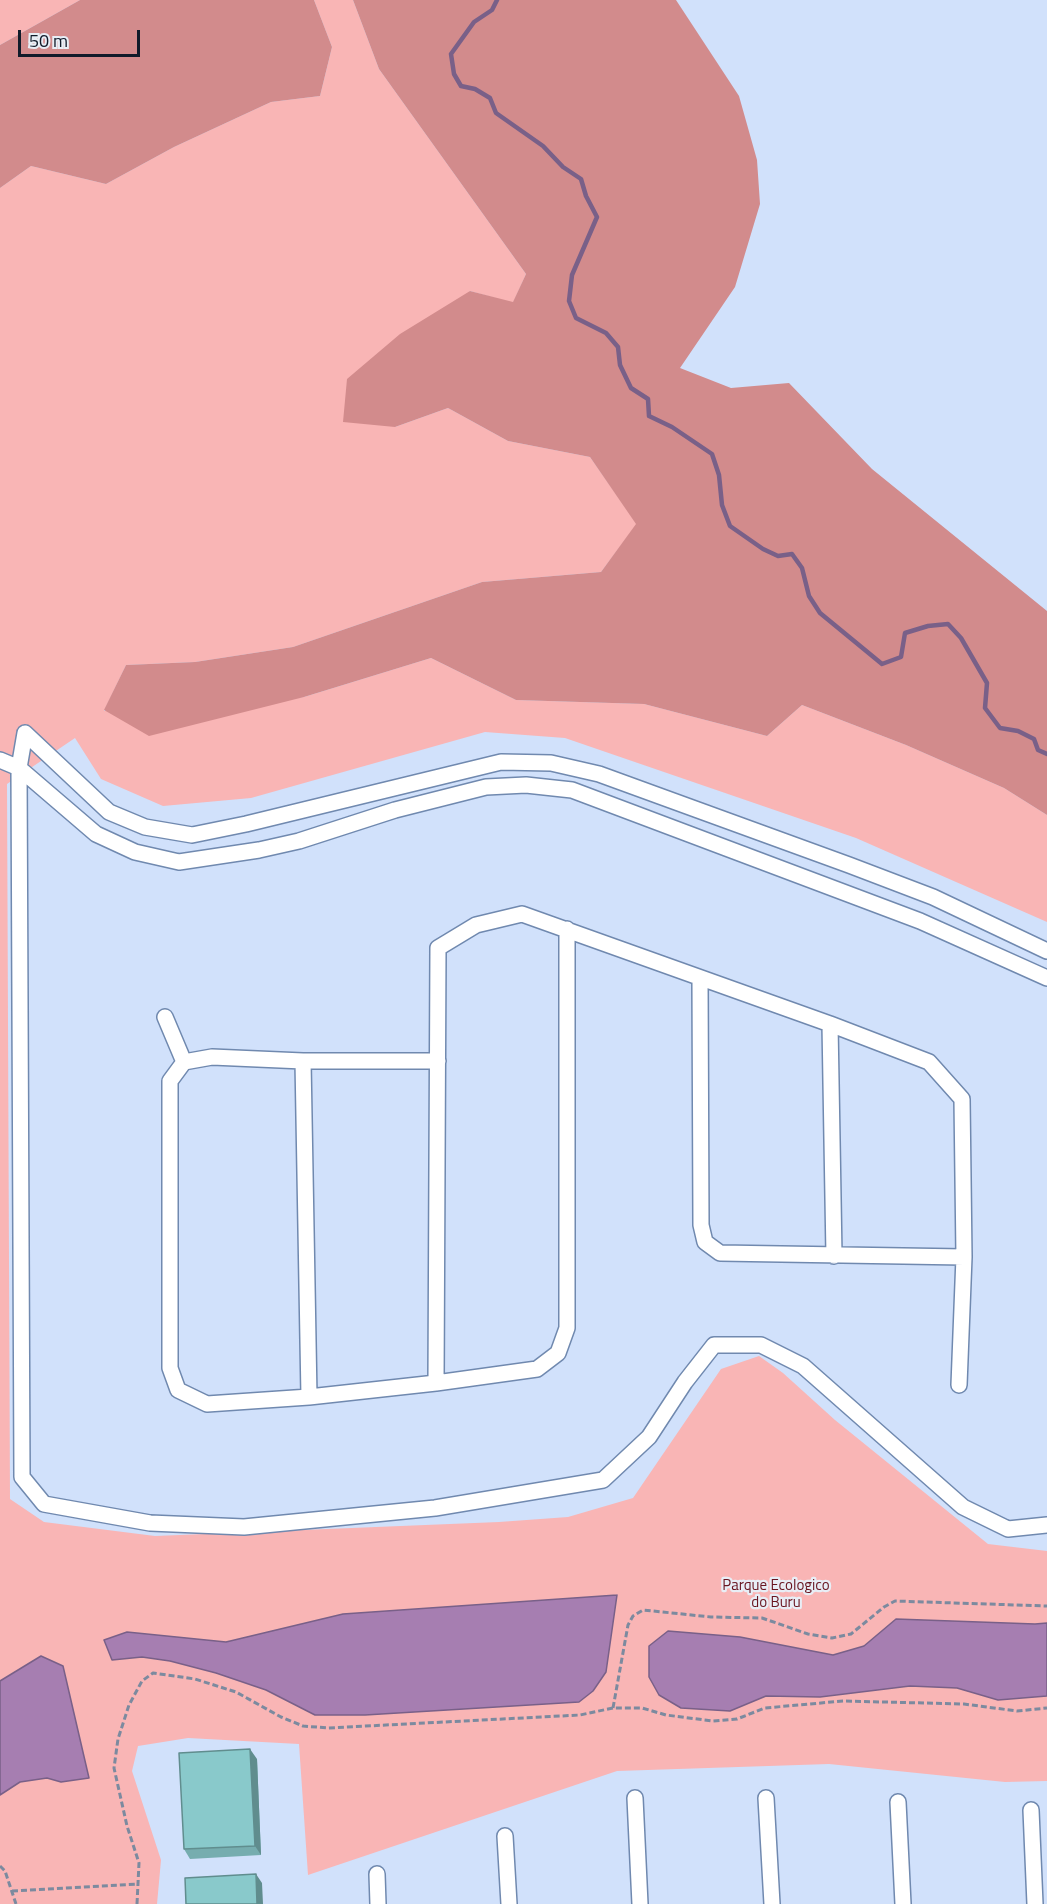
<!DOCTYPE html>
<html>
<head>
<meta charset="utf-8">
<style>
  body { margin:0 }
  #map { position:relative; width:1047px; height:1904px; overflow:hidden; background:#d1e1fb; font-family:"Titillium Web",sans-serif }
  canvas { display:block }
  .scale { position:absolute; left:18px; top:30px; width:122px; height:27px; box-sizing:border-box; border:3px solid #111b2a; border-top:0; padding-left:8px; font-size:18px; line-height:21px; white-space:nowrap; color:#111b2a; -webkit-text-stroke:4px #e8eef6; paint-order:stroke }
</style>
</head>
<body>
<div id="map">
<canvas width="1047" height="1904"></canvas>
<div class="scale">50 m</div>
</div>
<script>
const ctx = document.querySelector('canvas').getContext('2d');
ctx.lineJoin = 'round';
function paint(path, color) { ctx.fillStyle = color; ctx.fill(path, 'evenodd'); }
const toPath = rows => new Path2D(rows.map(r => 'M' + r).join(''));
function stroke(path, color, width, dash) { ctx.strokeStyle = color; ctx.lineWidth = width; ctx.lineCap = dash ? 'butt' : 'round'; ctx.setLineDash(dash || []); ctx.stroke(path); }
function label(font, color, halo, rows, align = 'center') {
  ctx.font = font + ' "Titillium Web",sans-serif'; ctx.lineWidth = 4.5; ctx.setLineDash([]); ctx.textBaseline = 'middle'; ctx.strokeStyle = halo; ctx.fillStyle = color; for (const [text, x, y, turn = 0] of rows) {
    ctx.save(); ctx.translate(x, y); ctx.rotate((+turn || 0) * Math.PI / 180); ctx.textAlign = isNaN(turn) ? turn : align; if (halo) ctx.strokeText(text, 0, 0); ctx.fillText(text, 0, 0); ctx.restore();
  }
}
paint(toPath([
  [0,0,80,0,0,45],
  [314,0,353,0,379,69,526,274,513,303,470,291,395,427,448,408,508,441,590,457,637,524,601,572,482,582,293,647,195,662,126,665,104,711,304,697,431,658,516,700,644,704,767,736,802,705,906,745,1004,788,1047,815,1047,922,856,838,565,738,485,732,251,798,163,806,101,779,75,738,7,784,10,1499,44,1522,155,1536,499,1522,568,1517,633,1498,721,1369,759,1356,783,1373,835,1420,988,1544,1047,1551,1047,1781,1005,1782,829,1764,617,1771,308,1875,299,1744,188,1738,138,1746,132,1771,161,1860,157,1904,0,1904,0,188,31,166,106,184,174,147,271,102,320,96,332,47]
]), '#f9b5b5');
paint(toPath([
  [80,0,314,0,332,47,320,96,271,102,174,147,106,184,31,166,0,188,0,45],
  [353,0,676,0,739,96,757,160,760,204,735,287,680,368,731,388,789,383,872,469,1047,611,1047,815,1004,788,906,745,802,705,767,736,644,704,516,700,431,658,304,697,149,736,104,710,126,665,195,662,293,647,482,582,601,572,636,524,590,457,508,441,448,408,395,427,343,422,347,379,400,334,470,291,513,302,526,274,379,69]
]), '#d28b8c');
const water = toPath([
  [617,1595,606,1672,593,1691,579,1702,365,1715,315,1715,266,1690,216,1673,170,1661,142,1657,112,1660,104,1640,127,1632,226,1642,343,1614,617,1595],
  [896,1619,1035,1624,1047,1623,1047,1696,998,1700,957,1688,910,1686,820,1697,766,1696,730,1711,681,1708,659,1695,649,1677,649,1646,668,1631,740,1637,833,1655,864,1646,896,1619],
  [41,1656,63,1666,89,1778,61,1782,47,1778,20,1782,0,1795,0,1681,41,1656]
]);
paint(water, '#a67eb1');
stroke(water, '#796088', 1.5);
stroke(toPath([
  [497,0,492,10,474,22,451,54,454,74,461,86,475,89,490,98,496,113,543,146,563,167,581,179,586,196,597,217,572,275,569,301,576,318,606,333,618,347,620,365,631,388,648,399,649,416,672,427,712,454,719,475,722,505,730,526,763,549,778,556,792,554,802,568,809,596,820,613,882,664,901,657,905,633,928,626,948,624,961,638,987,683,985,708,1000,728,1018,731,1034,739,1038,750,1047,754]
]), '#796088', 4.5);
const minor = toPath([
  [25,733,19,768,22,1477,44,1504,150,1523,244,1527,435,1508,603,1480,649,1437,685,1382,714,1345,761,1345,803,1366,963,1507,1008,1529,1047,1525],
  [25,733,109,812,145,827,192,835,246,824,501,762,551,763,599,774,849,865,933,897,1047,951],
  [0,760,19,768,96,834,135,852,179,862,259,850,299,841,395,810,486,787,526,785,572,790,920,921,1047,978],
  [700,978,701,1225,705,1242,720,1253,964,1257],
  [165,1017,184,1062,170,1081,170,1368,178,1390,207,1404,309,1397,436,1383,537,1369,558,1353,567,1328,567,929],
  [830,1024,834,1256],
  [303,1061,309,1397],
  [184,1062,212,1057,303,1061,438,1061],
  [436,1383,438,948,476,925,522,914,830,1024,929,1062,962,1099,964,1257,959,1385],
  [635,1798,640,1904],
  [766,1798,772,1904],
  [898,1802,903,1904],
  [1031,1810,1035,1904],
  [505,1836,509,1904],
  [377,1874,378,1904]
]);
stroke(minor, '#7089af', 18);
stroke(toPath([
  [613,1708,628,1625,633,1616,643,1610,711,1617,762,1618,808,1634,832,1638,851,1634,884,1607,895,1601,1047,1606],
  [0,1866,5,1871,16,1904],
  [12,1891,138,1884],
  [137,1904,139,1863,127,1826,114,1768,118,1739,129,1705,142,1681,153,1673,195,1679,236,1692,281,1717,303,1726,328,1728,580,1715,613,1708,642,1708,666,1715,713,1721,737,1719,765,1708,843,1701,964,1704,1017,1711,1047,1708]
]), '#7c8a9f', 3, [6, 3]);
stroke(minor, '#fff', 15);
paint(toPath([
  [257,1759,261,1855,190,1859,184,1849]
]), '#76adaf');
paint(toPath([
  [250,1749,257,1759,261,1855,255,1846],
  [256,1874,262,1883,263,1904,257,1904]
]), '#608d8e');
const building = toPath([
  [250,1749,255,1846,184,1849,179,1753,250,1749],
  [256,1874,257,1904,186,1904,185,1878,256,1874]
]);
paint(building, '#89c9cb');
stroke(building, '#608d8e', 1.5);
label('15px', '#691520', '#e8eef6', [
  ["Parque Ecologico",776,1586],
  ["do Buru",776,1603]
]);
</script>
</body>
</html>
